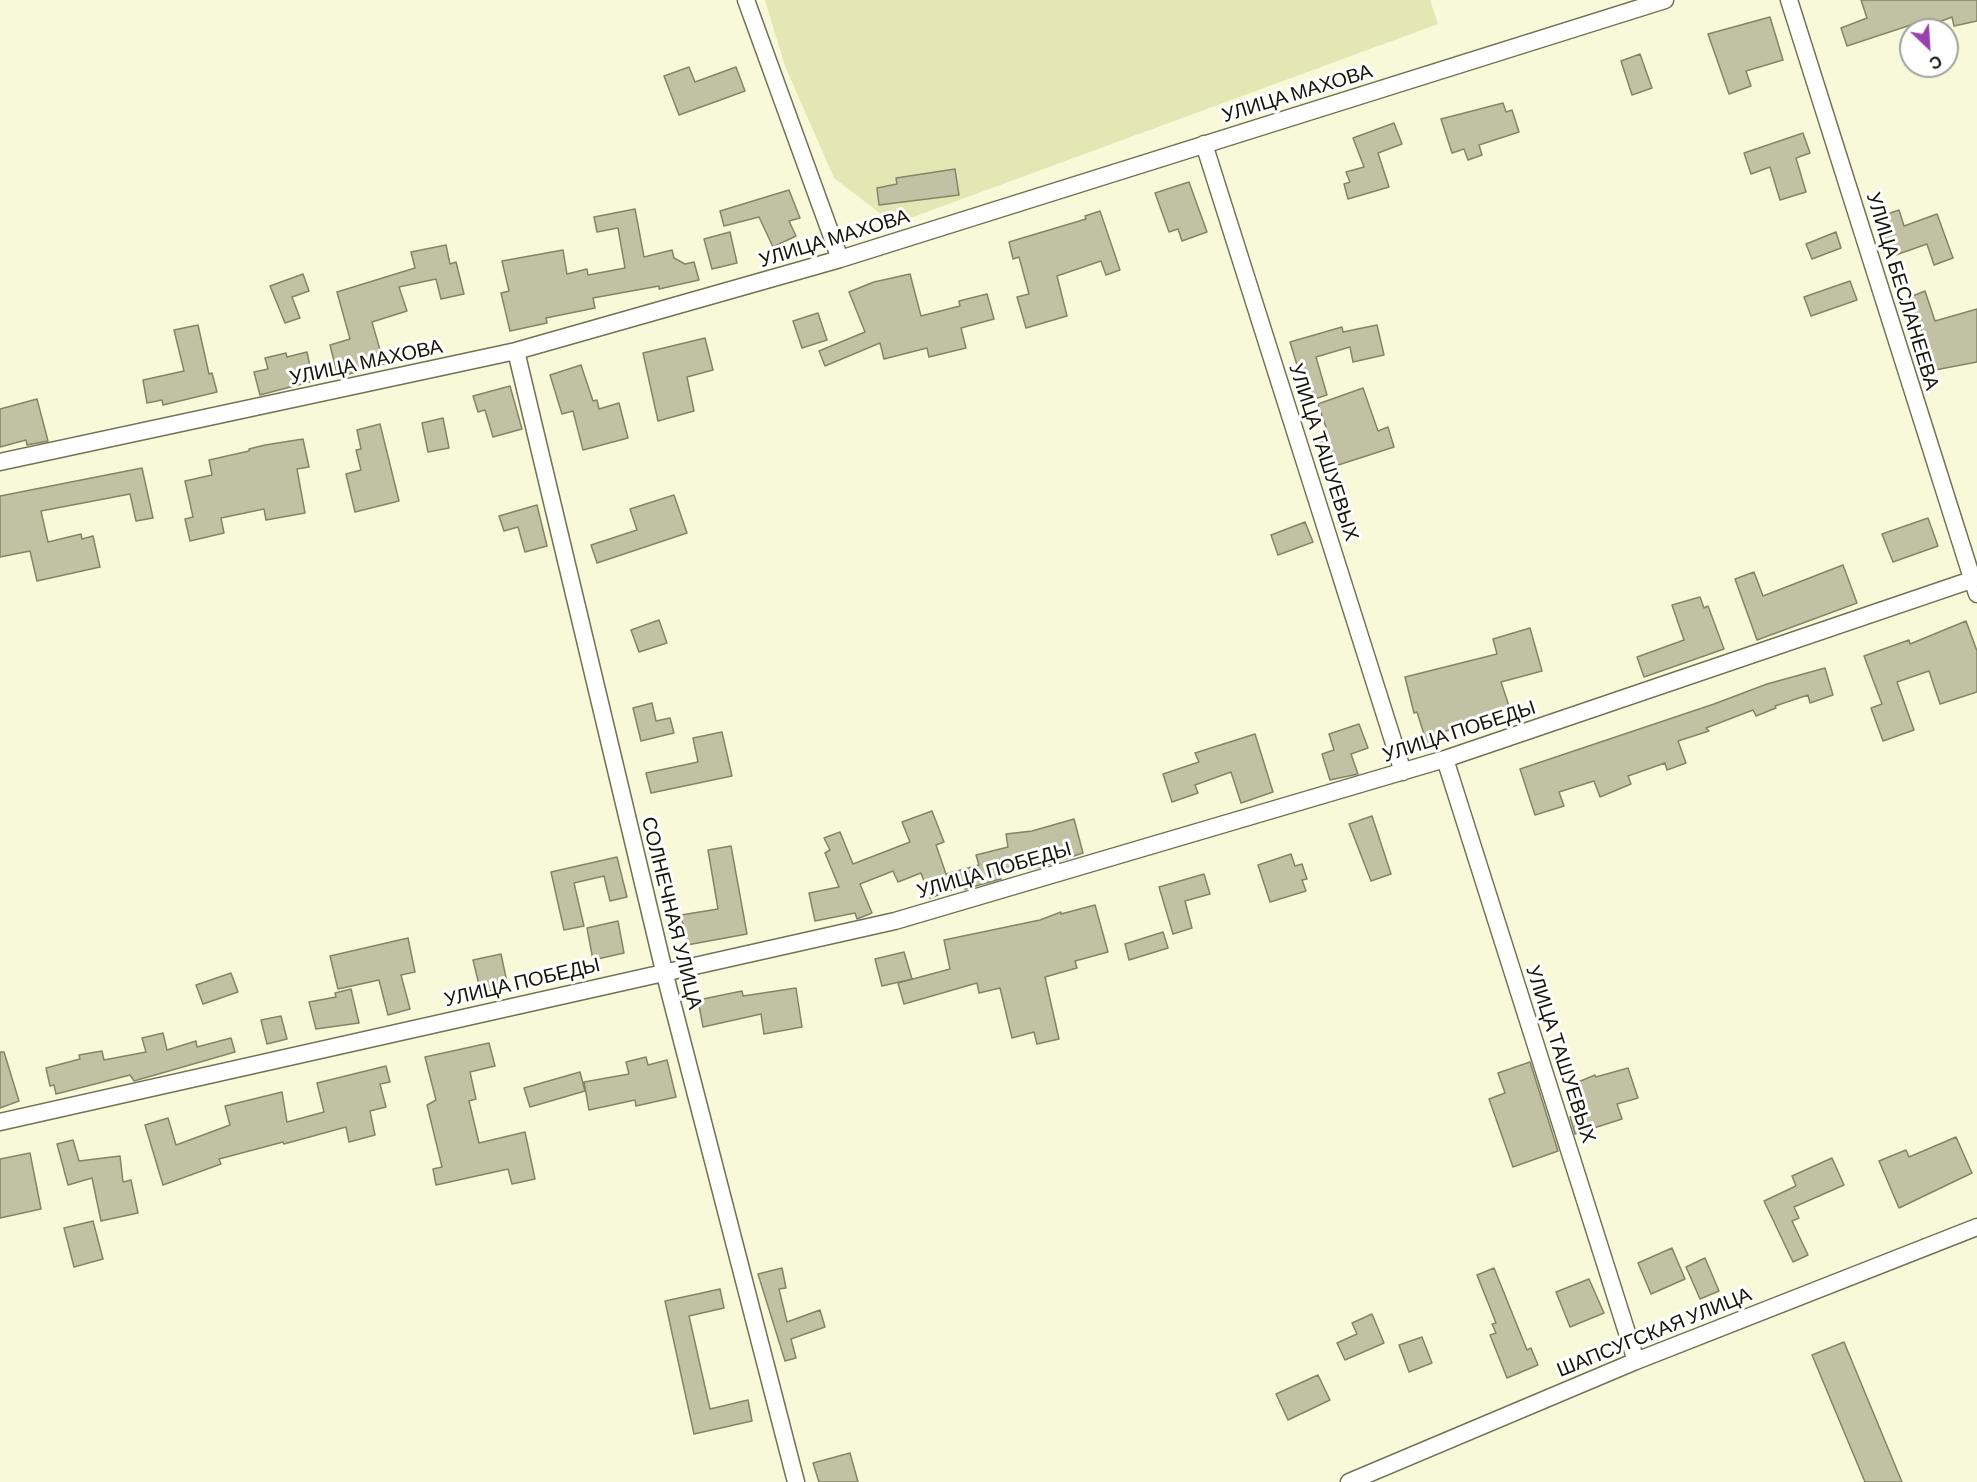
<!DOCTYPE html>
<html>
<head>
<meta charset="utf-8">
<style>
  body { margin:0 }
  #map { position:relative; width:1977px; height:1482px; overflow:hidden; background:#f7f9d9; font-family:Barlow,sans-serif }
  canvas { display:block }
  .north { position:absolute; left:1899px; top:18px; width:60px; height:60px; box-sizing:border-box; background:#fff; border:2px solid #a1a29d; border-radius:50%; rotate:155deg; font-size:16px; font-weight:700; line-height:24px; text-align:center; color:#15160a }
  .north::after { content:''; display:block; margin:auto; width:21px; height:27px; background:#9941ad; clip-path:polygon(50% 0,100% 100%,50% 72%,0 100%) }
</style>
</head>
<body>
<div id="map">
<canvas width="1977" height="1482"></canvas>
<div class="north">С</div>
</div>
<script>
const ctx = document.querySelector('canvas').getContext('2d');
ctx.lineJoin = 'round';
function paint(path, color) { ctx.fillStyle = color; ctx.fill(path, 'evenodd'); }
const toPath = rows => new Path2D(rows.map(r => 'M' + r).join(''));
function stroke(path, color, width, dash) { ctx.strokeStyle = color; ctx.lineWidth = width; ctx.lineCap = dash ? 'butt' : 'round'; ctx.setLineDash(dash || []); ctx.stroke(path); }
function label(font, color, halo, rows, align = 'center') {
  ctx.font = font + ' Barlow,sans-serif'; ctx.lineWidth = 6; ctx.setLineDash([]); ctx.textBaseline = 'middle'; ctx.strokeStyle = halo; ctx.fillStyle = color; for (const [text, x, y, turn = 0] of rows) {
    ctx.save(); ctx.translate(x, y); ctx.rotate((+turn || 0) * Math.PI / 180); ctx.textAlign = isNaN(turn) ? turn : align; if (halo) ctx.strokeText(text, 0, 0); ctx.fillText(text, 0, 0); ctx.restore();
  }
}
paint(toPath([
  [765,0,1430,0,1438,24,894,224,834,178,785,66]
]), '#e4e6b4');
const building = toPath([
  [1861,0,1977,0,1977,21,1954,26,1952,17,1931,25,1929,19,1847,46,1841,28,1867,18,1861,0],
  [1770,17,1783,60,1746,71,1751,86,1729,94,1708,34,1770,17],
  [1640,54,1652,88,1632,95,1621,61,1640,54],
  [689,67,695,82,736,67,745,91,679,115,664,76,689,67],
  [1503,103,1506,112,1512,110,1519,132,1479,145,1482,155,1468,160,1464,149,1452,153,1441,119,1503,103],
  [1394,123,1402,144,1378,153,1389,187,1348,199,1344,184,1350,182,1346,172,1364,167,1353,138,1394,123],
  [1803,133,1810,153,1796,158,1806,192,1780,200,1770,167,1751,174,1744,153,1803,133],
  [955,169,959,195,879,205,877,188,897,184,896,178,955,169],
  [1189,182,1207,232,1182,241,1178,229,1169,232,1155,193,1189,182],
  [789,190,800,218,789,221,796,236,773,247,759,217,724,226,720,211,789,190],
  [635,209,644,257,672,250,674,258,685,264,694,262,699,280,659,289,659,286,593,298,595,308,546,318,547,323,510,331,501,293,509,291,502,261,563,250,567,274,587,269,588,275,625,268,618,228,597,232,594,217,635,209],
  [1899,210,1904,226,1937,214,1953,258,1934,265,1927,244,1890,257,1876,218,1899,210],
  [1100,211,1120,270,1106,275,1101,261,1057,276,1067,316,1026,328,1017,297,1029,294,1019,257,1013,259,1009,242,1086,219,1085,216,1100,211],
  [730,232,737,263,712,269,704,239,730,232],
  [1836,232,1841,248,1812,259,1806,244,1836,232],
  [446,245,450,264,456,262,464,294,441,299,436,279,399,287,407,311,372,322,384,364,338,377,330,345,350,339,337,292,415,268,411,252,446,245],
  [303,274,309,291,292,297,300,318,285,323,270,286,303,274],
  [910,274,921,316,960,306,959,301,987,294,994,319,961,328,966,348,929,357,927,348,884,359,880,343,825,366,819,351,865,332,849,292,874,282,910,274],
  [1850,281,1857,300,1811,316,1804,297,1850,281],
  [1925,291,1935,321,1977,309,1977,362,1935,370,1910,297,1925,291],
  [818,313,827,340,802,348,793,321,818,313],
  [198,325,209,374,212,373,217,392,163,405,162,400,147,403,143,380,184,371,174,330,198,325],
  [1377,325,1384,355,1353,362,1350,347,1316,357,1327,395,1308,401,1290,342,1342,327,1343,332,1377,325],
  [705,338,713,370,687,377,694,411,658,421,643,353,705,338],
  [307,352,313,381,260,395,254,372,268,369,265,358,286,353,287,357,307,352],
  [581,365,593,401,597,400,599,409,619,403,628,438,583,450,573,411,562,414,550,375,581,365],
  [510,386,522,429,493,437,485,410,478,412,473,396,510,386],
  [1363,388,1378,431,1388,427,1394,447,1329,468,1319,440,1329,436,1318,404,1363,388],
  [37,399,48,441,27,445,26,440,0,447,0,409,37,399],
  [443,418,449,448,428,452,422,423,443,418],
  [380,424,399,501,355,512,346,474,361,470,356,450,361,449,357,430,380,424],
  [303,439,309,467,297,469,305,513,266,520,264,509,221,518,224,533,190,541,185,519,193,517,185,481,212,475,209,460,249,451,249,449,265,445,303,439],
  [142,468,153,518,136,521,130,494,41,511,48,542,81,534,82,539,93,536,100,567,37,581,30,551,0,557,0,496,142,468],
  [674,495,687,533,597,563,591,545,637,530,630,509,674,495],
  [537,505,547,546,525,552,518,527,504,531,499,516,537,505],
  [1928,518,1938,546,1893,562,1882,534,1928,518],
  [1305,522,1313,542,1278,555,1271,535,1305,522],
  [1843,565,1857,603,1757,640,1735,579,1754,572,1763,596,1843,565],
  [1700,597,1704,608,1708,606,1724,649,1644,677,1637,657,1684,640,1672,605,1700,597],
  [659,620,667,643,639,652,631,630,659,620],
  [1966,621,1977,651,1977,692,1940,704,1929,671,1897,682,1914,730,1883,741,1871,708,1882,704,1864,656,1909,640,1910,644,1966,621],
  [1530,628,1542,671,1501,682,1513,718,1477,730,1474,722,1443,732,1445,738,1427,744,1417,712,1414,713,1405,677,1497,654,1493,639,1530,628],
  [1825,668,1833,695,1810,703,1808,695,1775,706,1776,708,1756,716,1753,710,1706,728,1709,731,1678,741,1686,763,1667,770,1665,763,1628,776,1631,784,1600,797,1594,781,1559,792,1564,806,1535,815,1520,769,1714,704,1767,684,1825,668],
  [652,703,656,721,670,718,674,733,641,741,633,708,652,703],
  [1359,724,1368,748,1351,754,1358,774,1330,780,1322,754,1334,750,1329,734,1359,724],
  [722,732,732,776,651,793,646,773,698,762,693,738,722,732],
  [1255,734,1273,792,1241,803,1231,772,1195,785,1198,793,1172,802,1163,774,1199,762,1195,753,1255,734],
  [932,811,944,842,936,845,946,874,979,865,976,855,1008,847,1006,834,1032,831,1074,819,1083,853,1040,867,1000,873,1001,879,965,889,964,885,930,898,921,873,898,882,893,871,860,884,872,913,857,919,855,913,815,921,809,893,839,887,825,853,830,850,824,838,840,832,853,864,910,842,902,822,932,811],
  [1372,816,1391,874,1371,881,1349,824,1372,816],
  [731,846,747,934,687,945,681,915,718,909,708,850,731,846],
  [1291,854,1295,866,1302,864,1307,879,1302,880,1306,891,1270,902,1258,865,1291,854],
  [617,857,627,897,610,901,604,876,574,883,584,926,564,930,551,872,617,857],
  [1204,874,1210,894,1185,901,1192,928,1173,934,1159,887,1204,874],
  [1095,905,1108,952,1075,961,1077,968,1045,977,1059,1039,1037,1044,1034,1032,1012,1038,1000,988,979,993,977,983,904,1004,898,983,950,969,944,940,1040,920,1061,912,1061,914,1095,905],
  [618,921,624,953,593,960,587,928,618,921],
  [1163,932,1168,948,1129,960,1125,944,1163,932],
  [408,938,415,972,401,975,410,1009,388,1015,379,980,338,989,330,956,408,938],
  [904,952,912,979,882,986,875,959,904,952],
  [501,954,508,987,481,993,473,960,501,954],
  [231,973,238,992,203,1004,196,985,231,973],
  [796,988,802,1027,764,1034,761,1014,703,1027,698,1000,742,991,743,996,796,988],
  [351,989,359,1023,316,1029,309,1002,336,997,335,993,351,989],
  [281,1016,287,1039,267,1044,261,1020,281,1016],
  [163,1033,167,1050,196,1041,197,1047,231,1038,235,1052,134,1081,130,1075,56,1094,54,1085,50,1086,46,1068,80,1059,79,1055,102,1051,104,1060,146,1052,142,1038,163,1033],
  [489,1043,495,1066,470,1072,476,1099,469,1101,479,1143,525,1132,535,1179,512,1184,508,1169,436,1185,433,1169,442,1167,427,1105,436,1100,425,1057,489,1043],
  [0,1052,4,1052,19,1101,0,1108,0,1052],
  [646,1057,648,1065,667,1060,676,1097,636,1106,635,1100,589,1110,584,1082,629,1074,626,1062,646,1057],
  [1530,1062,1558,1151,1513,1167,1489,1099,1505,1093,1498,1073,1530,1062],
  [386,1066,390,1082,380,1084,386,1107,370,1111,375,1135,349,1142,346,1127,284,1144,283,1142,219,1159,221,1164,163,1185,145,1125,168,1118,176,1145,230,1125,225,1106,282,1092,287,1122,324,1112,317,1083,386,1066],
  [1628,1068,1638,1098,1617,1104,1622,1119,1575,1134,1570,1117,1582,1113,1571,1085,1595,1075,1596,1077,1628,1068],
  [580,1072,585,1091,530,1107,524,1088,580,1072],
  [1956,1137,1972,1173,1899,1208,1879,1161,1906,1150,1909,1157,1956,1137],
  [73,1140,79,1161,120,1156,123,1182,131,1180,138,1213,101,1221,92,1178,68,1185,57,1144,73,1140],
  [30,1153,41,1209,0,1218,0,1159,30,1153],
  [1832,1158,1844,1185,1794,1207,1799,1218,1792,1221,1808,1255,1793,1262,1764,1201,1796,1186,1792,1176,1832,1158],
  [93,1221,103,1259,74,1267,64,1228,93,1221],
  [1672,1248,1685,1279,1651,1294,1638,1263,1672,1248],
  [1705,1258,1719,1291,1700,1299,1686,1267,1705,1258],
  [782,1268,786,1288,779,1289,787,1322,820,1310,825,1327,791,1339,796,1358,785,1361,758,1274,782,1268],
  [1494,1268,1527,1350,1531,1348,1538,1365,1507,1378,1490,1335,1496,1333,1492,1324,1496,1323,1477,1275,1494,1268],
  [1589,1279,1604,1313,1570,1327,1556,1292,1589,1279],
  [720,1289,724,1308,689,1316,710,1409,748,1400,752,1421,694,1434,665,1301,720,1289],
  [1372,1314,1384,1343,1345,1360,1337,1343,1357,1334,1352,1323,1372,1314],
  [1422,1337,1432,1363,1409,1372,1399,1345,1422,1337],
  [1844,1342,1902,1482,1865,1482,1812,1355,1844,1342],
  [1318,1375,1330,1400,1288,1420,1276,1394,1318,1375],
  [850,1453,858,1482,819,1482,813,1463,850,1453]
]);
paint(building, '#c0c2a3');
stroke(building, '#838567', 1.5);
const minor = toPath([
  [746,0,840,259],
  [1789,0,1977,594],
  [1204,144,1403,772],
  [516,351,664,971,796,1482],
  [0,462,516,351,840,259,1665,0],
  [1445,759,1636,1361],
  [0,1122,895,921,1445,759,1977,578],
  [1349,1482,1636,1361,1977,1227]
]);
stroke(minor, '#717255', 19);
stroke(minor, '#fff', 16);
label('20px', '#15160a', '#fff', [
  ["УЛИЦА МАХОВА",1297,93,-17],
  ["УЛИЦА МАХОВА",834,238,-17],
  ["УЛИЦА БЕСЛАНЕЕВА",1903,291,73],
  ["УЛИЦА МАХОВА",366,362,-12],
  ["УЛИЦА ТАШУЕВЫХ",1324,452,72],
  ["УЛИЦА ПОБЕДЫ",1459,731,-18],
  ["УЛИЦА ПОБЕДЫ",994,870,-16],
  ["СОЛНЕЧНАЯ УЛИЦА",672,913,76],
  ["УЛИЦА ПОБЕДЫ",522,982,-13],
  ["УЛИЦА ТАШУЕВЫХ",1561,1054,72],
  ["ШАПСУГСКАЯ УЛИЦА",1654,1332,-22]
]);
</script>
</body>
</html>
